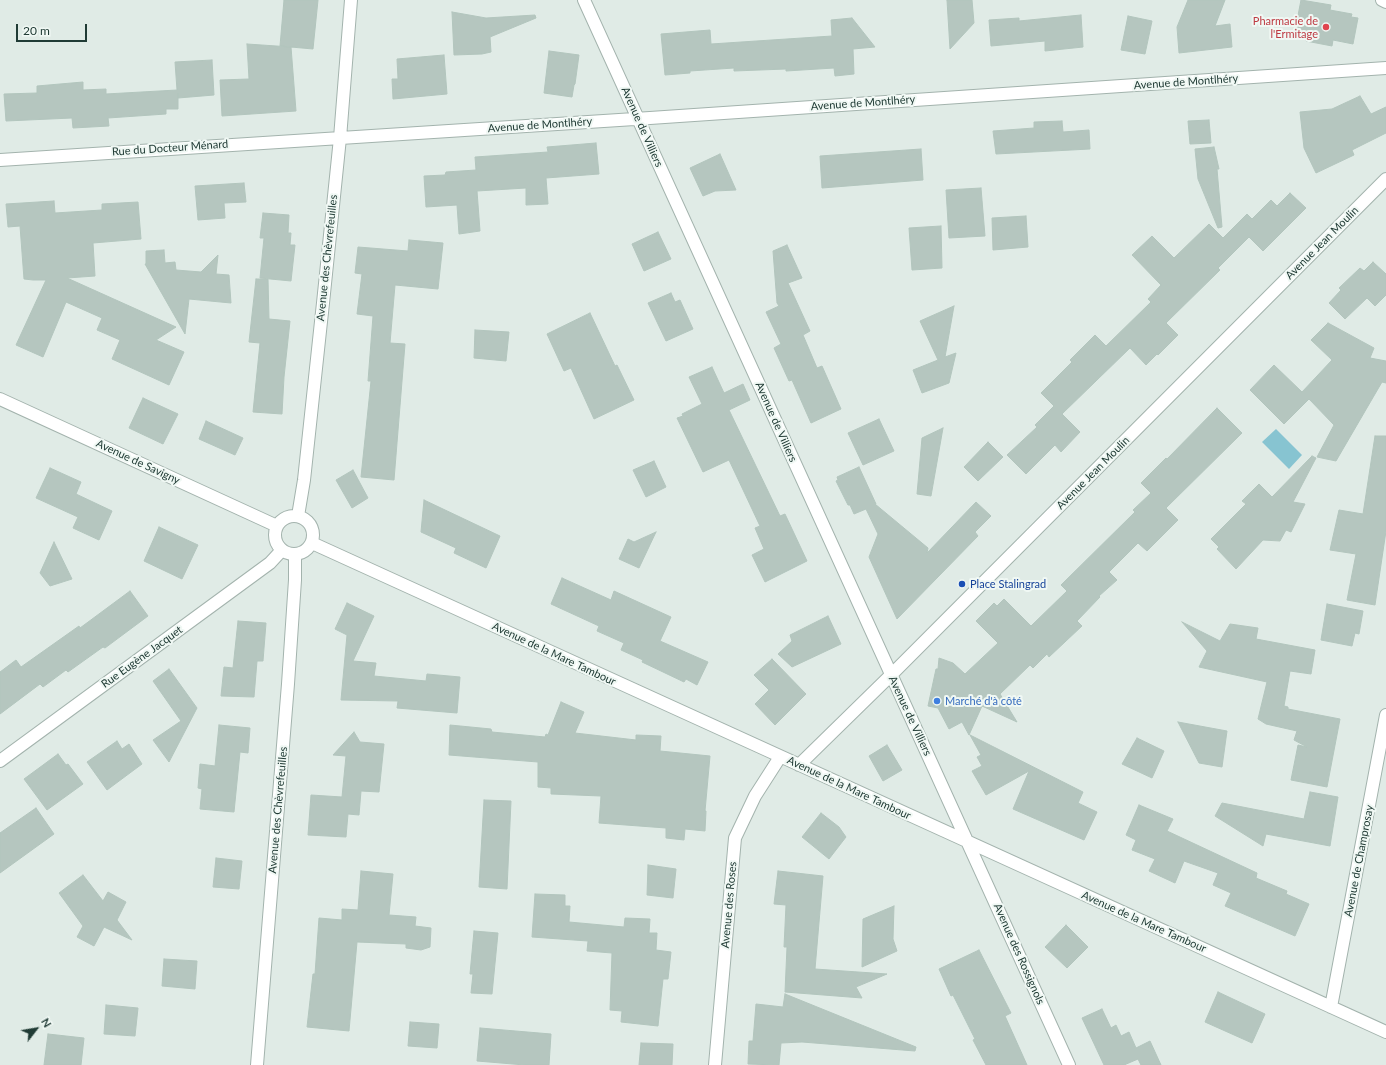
<!DOCTYPE html>
<html>
<head>
<meta charset="utf-8">
<style>
  body { margin:0 }
  #map { position:relative; width:1386px; height:1065px; overflow:hidden; background:#e0ebe6; font-family:Lato,sans-serif }
  canvas { display:block }
  .north { position:absolute; left:16px; top:1009px; width:40px; height:40px; -webkit-text-stroke:3px #f0f8f4; paint-order:stroke; rotate:59deg; font-size:11px; font-weight:700; line-height:16px; text-align:center; color:#203b35 }
  .north::after { content:''; display:block; margin:auto; width:14px; height:18px; background:#203b35; clip-path:polygon(50% 0,100% 100%,50% 72%,0 100%) }
  .scale { position:absolute; left:16px; top:24px; width:71px; height:18px; box-sizing:border-box; border:2px solid #203b35; border-top:0; padding-left:5px; font-size:12px; line-height:14px; white-space:nowrap; color:#203b35; -webkit-text-stroke:3px #f0f8f4; paint-order:stroke }
</style>
</head>
<body>
<div id="map">
<canvas width="1386" height="1065"></canvas>
<div class="north">N</div>
<div class="scale">20 m</div>
</div>
<script>
const ctx = document.querySelector('canvas').getContext('2d');
ctx.lineJoin = 'round';
function paint(path, color) { ctx.fillStyle = color; ctx.fill(path, 'evenodd'); }
const toPath = rows => new Path2D(rows.map(r => 'M' + r).join(''));
function stroke(path, color, width, dash) { ctx.strokeStyle = color; ctx.lineWidth = width; ctx.lineCap = dash ? 'butt' : 'round'; ctx.setLineDash(dash || []); ctx.stroke(path); }
function label(font, color, halo, rows, align = 'center') {
  ctx.font = font + ' Lato,sans-serif'; ctx.lineWidth = 4; ctx.setLineDash([]); ctx.textBaseline = 'middle'; ctx.strokeStyle = halo; ctx.fillStyle = color; for (const [text, x, y, turn = 0] of rows) {
    ctx.save(); ctx.translate(x, y); ctx.rotate((+turn || 0) * Math.PI / 180); ctx.textAlign = isNaN(turn) ? turn : align; if (halo) ctx.strokeText(text, 0, 0); ctx.fillText(text, 0, 0); ctx.restore();
  }
}
paint(toPath([
  [1276,429,1302,455,1289,469,1262,442]
]), '#87c4d1');
const building = toPath([
  [284,0,318,0,313,49,280,46,284,0],
  [947,0,972,0,974,23,950,49,947,0],
  [1188,0,1225,0,1215,26,1230,24,1232,47,1179,53,1177,27,1188,0],
  [1301,0,1331,5,1330,10,1352,14,1351,17,1358,18,1353,44,1333,40,1332,46,1306,41,1307,34,1295,31,1301,0],
  [452,12,486,18,535,15,536,18,490,37,491,52,482,54,454,55,452,12],
  [1081,15,1083,47,1045,51,1045,41,991,46,989,20,1019,18,1019,21,1081,15],
  [1128,16,1152,21,1145,54,1121,50,1128,16],
  [852,18,875,47,853,49,854,74,835,76,834,68,786,71,786,69,734,71,734,68,690,71,690,73,665,75,661,34,710,30,711,44,832,36,831,20,852,18],
  [247,44,291,47,296,111,222,116,220,80,249,79,247,44],
  [549,51,579,55,575,84,574,85,572,97,544,93,549,51],
  [444,55,447,94,393,99,392,79,398,79,397,59,444,55],
  [212,60,214,95,178,98,178,93,178,109,166,109,166,114,108,118,109,126,73,128,72,118,6,121,4,94,37,93,37,86,83,82,83,90,106,89,106,94,177,90,175,62,212,60],
  [1360,96,1371,114,1386,107,1386,133,1352,150,1354,155,1316,173,1304,148,1300,112,1332,109,1360,96],
  [1209,120,1211,143,1190,144,1188,121,1209,120],
  [1062,121,1063,132,1089,130,1090,149,996,154,993,131,1034,128,1034,122,1062,121],
  [596,143,599,174,546,178,548,204,526,205,526,188,477,191,480,231,459,234,457,205,426,207,424,176,445,175,446,172,476,170,475,157,548,152,547,147,596,143],
  [1214,147,1219,169,1217,169,1222,227,1218,228,1198,179,1195,149,1214,147],
  [921,149,923,180,822,188,820,156,921,149],
  [720,154,736,190,715,191,703,196,690,168,720,154],
  [244,183,246,202,224,203,225,218,198,220,195,186,244,183],
  [981,188,985,236,949,238,946,190,981,188],
  [1290,193,1306,208,1263,251,1249,237,1218,268,1220,270,1166,323,1178,335,1158,355,1157,354,1146,365,1130,348,1062,414,1080,432,1061,452,1055,445,1026,474,1007,455,1037,427,1035,425,1054,406,1041,393,1072,362,1070,360,1095,335,1106,346,1151,302,1148,299,1161,285,1132,255,1152,236,1174,258,1209,224,1223,238,1247,214,1252,219,1271,200,1277,206,1290,193],
  [54,201,55,213,102,210,102,204,138,202,141,239,93,243,95,276,67,278,176,327,156,340,184,352,169,385,112,359,120,340,97,330,102,318,66,302,43,357,16,345,46,280,33,280,24,279,20,226,8,227,6,204,54,201],
  [263,213,289,215,288,233,291,233,290,245,295,245,291,281,260,278,264,238,260,238,263,213],
  [1026,216,1028,247,993,250,992,218,1026,216],
  [941,226,942,268,912,270,909,228,941,226],
  [658,232,671,259,644,271,632,244,658,232],
  [409,240,443,243,438,289,395,285,390,343,405,344,394,480,361,477,371,381,368,381,373,316,357,314,362,274,355,273,358,247,408,251,409,240],
  [787,245,802,278,788,283,810,331,803,335,817,368,822,366,841,409,811,423,792,380,789,381,774,348,781,344,766,312,779,306,777,303,773,251,787,245],
  [164,250,165,263,175,262,176,270,201,272,218,255,216,274,229,275,231,303,189,299,185,334,145,264,146,264,146,251,164,250],
  [1373,262,1386,274,1386,295,1375,306,1367,298,1345,319,1329,303,1341,290,1339,288,1360,268,1364,271,1373,262],
  [256,279,268,279,269,319,290,321,284,377,282,414,253,412,260,343,249,342,256,279],
  [671,293,675,302,680,300,693,329,666,341,648,303,671,293],
  [954,306,945,357,956,353,949,383,922,393,913,370,938,360,920,321,954,306],
  [590,313,615,366,617,365,634,400,594,419,571,368,564,371,547,334,590,313],
  [1328,323,1374,348,1370,358,1386,361,1386,383,1382,382,1336,461,1317,457,1334,425,1309,399,1284,424,1250,390,1274,365,1302,392,1332,360,1311,340,1328,323],
  [475,330,509,332,506,361,474,358,475,330],
  [712,367,724,393,743,384,750,400,729,410,780,516,785,514,807,561,765,582,752,555,764,549,755,528,760,526,729,460,703,472,677,418,683,416,682,414,702,404,689,377,712,367],
  [143,398,178,414,163,444,129,428,143,398],
  [1217,408,1242,433,1166,508,1178,520,1147,551,1138,543,1109,572,1117,580,1099,596,1100,597,1077,621,1082,626,1049,657,1047,654,1033,668,1030,665,1000,694,1017,722,982,706,969,735,962,722,949,729,938,708,928,706,936,669,938,669,939,658,953,663,965,674,998,643,976,621,994,603,997,606,1004,599,1031,626,1067,591,1061,585,1135,512,1133,510,1151,493,1141,483,1166,458,1167,459,1217,408],
  [879,419,894,451,863,465,848,433,879,419],
  [206,421,243,438,235,455,199,439,206,421],
  [943,428,931,496,917,494,922,438,943,428],
  [1375,436,1386,436,1386,531,1375,605,1347,600,1356,554,1330,550,1339,510,1363,514,1375,436],
  [988,442,1003,457,978,481,964,467,988,442],
  [1312,456,1316,458,1293,502,1305,504,1291,532,1286,530,1280,541,1263,540,1236,569,1217,549,1219,547,1211,539,1246,504,1242,501,1259,484,1272,497,1312,456],
  [654,461,666,487,646,497,633,470,654,461],
  [859,467,876,504,875,504,928,548,927,553,976,502,991,516,975,532,978,536,897,619,869,557,878,534,866,509,854,514,850,505,848,505,836,481,838,480,837,477,859,467],
  [50,468,81,482,76,494,112,511,99,540,73,528,78,517,36,498,50,468],
  [353,470,368,498,352,508,336,480,353,470],
  [424,500,500,536,486,568,454,553,456,548,421,532,424,500],
  [159,527,198,545,182,579,144,561,159,527],
  [656,532,639,568,619,559,628,539,634,542,656,532],
  [54,542,72,579,50,586,40,573,54,542],
  [562,578,611,600,614,591,671,617,660,641,708,662,697,685,686,679,684,682,642,662,643,660,621,650,624,643,597,631,599,626,551,604,562,578],
  [130,591,148,616,105,648,103,647,68,672,66,670,43,687,40,684,0,714,0,672,16,660,21,667,79,626,80,628,130,591],
  [347,603,374,616,353,661,376,663,374,676,426,681,427,674,460,677,457,713,397,708,398,701,341,700,347,635,335,629,347,603],
  [1327,604,1363,611,1359,634,1355,633,1352,646,1321,640,1327,604],
  [828,616,841,644,792,667,778,654,792,641,790,635,828,616],
  [238,621,266,623,263,661,257,661,254,697,221,696,224,667,233,668,238,621],
  [1182,622,1220,641,1230,624,1258,628,1256,639,1315,650,1311,674,1290,671,1284,706,1288,707,1288,709,1340,719,1327,787,1291,780,1298,745,1307,747,1294,740,1297,731,1266,724,1258,719,1267,682,1199,667,1207,651,1182,622],
  [772,659,806,694,775,725,755,704,769,690,754,675,772,659],
  [169,669,197,708,169,762,153,740,181,721,153,681,169,669],
  [561,702,584,712,575,733,636,740,636,735,661,736,660,751,710,756,705,811,706,811,705,831,685,829,684,840,666,838,666,828,599,823,601,796,551,794,551,788,538,787,538,762,449,755,450,725,491,729,492,732,545,737,546,734,548,735,561,702],
  [1178,722,1227,731,1222,767,1199,763,1178,722],
  [219,725,250,728,248,753,240,752,234,812,200,809,202,789,198,788,200,764,215,766,219,725],
  [354,732,360,742,384,744,379,792,361,791,359,815,348,814,346,837,308,835,311,795,342,797,346,756,333,755,354,732],
  [970,735,1083,792,1078,803,1097,812,1084,840,1013,809,1029,771,986,795,972,771,982,766,977,757,981,755,970,735],
  [1137,738,1164,751,1152,778,1122,764,1137,738],
  [117,741,122,749,129,744,142,764,107,790,87,762,117,741],
  [887,745,902,770,883,781,869,756,887,745],
  [58,754,66,765,68,764,83,784,47,810,24,779,58,754],
  [1310,792,1338,797,1330,846,1266,834,1263,846,1215,816,1222,803,1304,819,1310,792],
  [484,800,511,801,507,889,479,887,484,800],
  [1139,805,1173,819,1167,831,1257,873,1256,878,1287,891,1286,894,1309,904,1295,936,1225,906,1231,893,1213,885,1218,873,1184,861,1175,883,1149,871,1155,859,1132,850,1136,840,1126,835,1139,805],
  [36,808,54,834,0,873,0,833,36,808],
  [821,813,839,827,846,837,829,859,802,837,821,813],
  [216,858,242,861,239,889,213,887,216,858],
  [648,865,676,869,673,898,647,895,648,865],
  [361,871,393,874,389,915,416,917,415,926,431,928,430,947,421,950,406,948,406,944,357,942,349,1031,307,1027,313,974,315,974,319,918,342,920,342,909,358,910,361,871],
  [778,871,823,876,815,969,887,974,856,987,862,998,785,992,787,947,784,947,786,905,774,904,778,871],
  [83,875,103,901,108,892,126,902,117,920,132,940,104,927,94,946,77,937,83,926,59,893,83,875],
  [535,894,565,895,565,906,570,906,569,922,624,927,625,918,650,919,649,933,657,933,656,950,671,952,668,979,663,979,658,1026,621,1022,622,1011,610,1010,612,953,587,951,588,941,532,937,535,894],
  [894,906,893,939,897,951,862,967,863,919,894,906],
  [1066,925,1088,947,1067,968,1045,947,1066,925],
  [474,931,498,933,492,994,471,993,473,974,470,974,474,931],
  [979,950,1011,1013,1005,1016,1027,1065,986,1065,973,1040,975,1039,953,995,951,996,939,969,979,950],
  [164,959,197,961,195,989,162,986,164,959],
  [1218,992,1265,1014,1252,1043,1205,1022,1218,992],
  [785,994,916,1047,915,1051,802,1042,781,1043,779,1065,748,1064,749,1041,753,1041,756,1004,783,1007,785,994],
  [106,1005,138,1008,135,1036,104,1034,106,1005],
  [1102,1009,1111,1028,1116,1025,1121,1036,1129,1032,1136,1048,1150,1041,1161,1065,1141,1065,1138,1059,1124,1065,1104,1065,1082,1018,1102,1009],
  [410,1022,439,1024,437,1048,408,1046,410,1022],
  [480,1028,551,1034,549,1065,525,1065,477,1061,480,1028],
  [48,1034,84,1038,81,1065,44,1065,48,1034],
  [641,1043,673,1044,672,1065,639,1065,641,1043]
]);
paint(building, '#b5c6bf');
stroke(building, '#b2c5bd', 1);
const street = toPath([
  [584,0,1069,1065],
  [1382,0,1386,2],
  [0,160,650,118,1386,68],
  [0,399,277,526],
  '275 535a19 19 0 1 1 38 0a19 19 0 1 1-38 0Z',
  [298,516,304,480,323,303,340,138,351,0],
  [312,543,1386,1032],
  [0,761,270,563,282,550],
  [799,765,891,675,1386,179],
  [1331,1007,1386,715],
  [257,1065,288,684,295,580,295,554],
  [715,1065,735,838,755,796,780,757]
]);
stroke(street, '#a3b3ad', 14);
stroke(street, '#fff', 12);
for (const [x, y, r, color] of [
  [1326,27,4,"#e0444e"],
  [962,584,4,"#1a4fb4"],
  [937,701,4,"#3f7fe0"]
]) { const dot = new Path2D(); dot.arc(x, y, r, 0, 2 * Math.PI); ctx.fillStyle = color; ctx.fill(dot); stroke(dot, '#f0f8f4', 1.5); }
label('11px', '#be3a42', '#f0f8f4', [
  ["Pharmacie de",1318,21],
  ["l'Ermitage",1318,34]
], 'right');
label('11px', '#203b35', '#f0f8f4', [
  ["Avenue de Montlhéry",1186,82,-4],
  ["Avenue de Montlhéry",863,103,-4],
  ["Avenue de Montlhéry",540,125,-4],
  ["Avenue de Villiers",642,127,66],
  ["Rue du Docteur Ménard",170,148,-4],
  ["Avenue Jean Moulin",1322,243,-45],
  ["Avenue des Chèvrefeuilles",327,258,-84],
  ["Avenue de Villiers",776,422,66],
  ["Avenue de Savigny",138,462,25],
  ["Avenue Jean Moulin",1093,473,-45],
  ["Avenue de la Mare Tambour",554,654,25],
  ["Rue Eugène Jacquet",142,657,-36],
  ["Avenue de Villiers",910,716,65],
  ["Avenue de la Mare Tambour",849,788,25],
  ["Avenue des Chèvrefeuilles",278,810,-85],
  ["Avenue de Champrosay",1359,861,-79],
  ["Avenue des Roses",729,905,-85],
  ["Avenue de la Mare Tambour",1144,922,24],
  ["Avenue des Rossignols",1019,954,66]
]);
label('11px', '#164399', '#f0f8f4', [
  ["Place Stalingrad",970,584]
], 'left');
label('11px', '#366cbe', '#f0f8f4', [
  ["Marché d'à côté",945,701]
], 'left');
</script>
</body>
</html>
